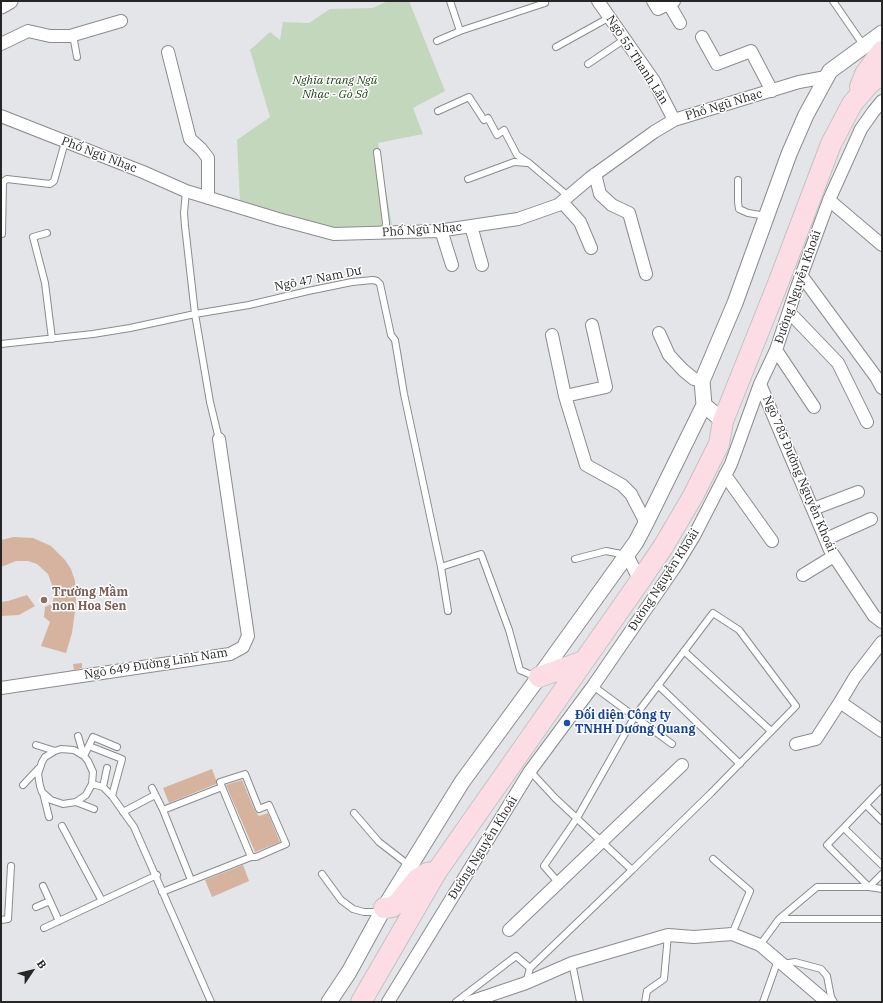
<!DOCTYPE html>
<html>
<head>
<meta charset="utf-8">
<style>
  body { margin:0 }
  #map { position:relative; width:883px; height:1003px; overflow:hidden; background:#e3e5e8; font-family:"IBM Plex Serif",serif }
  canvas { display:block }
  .frame { position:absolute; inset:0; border:2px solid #262627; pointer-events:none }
  .north { position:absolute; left:12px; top:951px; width:40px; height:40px; -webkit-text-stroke:3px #fff; paint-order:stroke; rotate:55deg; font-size:11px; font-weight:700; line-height:16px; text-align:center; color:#262627 }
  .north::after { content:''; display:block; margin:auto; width:14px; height:18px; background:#262627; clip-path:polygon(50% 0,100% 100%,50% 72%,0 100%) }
</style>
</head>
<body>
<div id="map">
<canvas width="883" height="1003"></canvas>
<div class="frame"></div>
<div class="north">B</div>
</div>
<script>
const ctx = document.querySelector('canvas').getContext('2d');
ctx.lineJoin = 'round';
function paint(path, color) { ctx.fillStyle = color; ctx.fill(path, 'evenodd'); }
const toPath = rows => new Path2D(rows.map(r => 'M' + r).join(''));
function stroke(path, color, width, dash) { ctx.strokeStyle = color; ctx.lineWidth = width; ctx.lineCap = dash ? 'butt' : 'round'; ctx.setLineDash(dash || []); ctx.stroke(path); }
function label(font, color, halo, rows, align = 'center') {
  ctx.font = font + ' "IBM Plex Serif",serif'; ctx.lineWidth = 3; ctx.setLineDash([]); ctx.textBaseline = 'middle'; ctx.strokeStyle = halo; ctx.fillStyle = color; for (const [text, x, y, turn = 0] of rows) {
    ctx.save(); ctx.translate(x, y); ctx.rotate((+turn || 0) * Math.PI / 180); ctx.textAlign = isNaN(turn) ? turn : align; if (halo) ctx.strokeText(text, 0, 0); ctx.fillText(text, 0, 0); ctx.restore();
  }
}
paint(toPath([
  [388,1,409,1,445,91,413,108,423,134,378,143,392,226,338,229,240,201,237,140,270,117,250,50,270,32,280,40,283,22,309,23,330,9,373,8]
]), '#c2d7bb');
paint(toPath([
  [14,537,33,538,51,546,65,560,71,569,75,581,76,604,72,633,66,653,41,646,50,622,44,617,45,607,52,604,54,596,53,588,48,574,37,564,28,561,16,561,1,567,1,540],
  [27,595,35,606,19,615,1,616,1,602,8,601],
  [82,663,82,668,74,670,73,664],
  [212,769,216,780,216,784,169,803,163,788],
  [242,780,255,811,259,816,268,813,280,842,255,852,226,785],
  [243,865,249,881,212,897,205,880]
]), '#d5b39f');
const service = toPath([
  [833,1,864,46],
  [460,31,545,3,544,1],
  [73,35,77,57],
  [437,41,460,31,450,1],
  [556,47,610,17],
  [588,64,625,39],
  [438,111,469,97,484,120,488,118,497,135,504,130,517,155,529,163,568,196],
  [377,152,386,223,385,233],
  [468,179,514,162,527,163],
  [738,180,738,202,739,209,748,213,766,216],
  [186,191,184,213,185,226,195,314,210,402,219,439],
  [47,233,33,237,45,283,52,339],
  [2,234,3,182,7,179,50,184,54,181,65,142],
  [1,344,93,334,130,328,195,314,249,305,308,291,352,282,373,280,377,281,380,284,391,335,395,340,404,394,441,567,448,611],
  [575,559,606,551,626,555],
  [441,567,481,554,509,630,520,670,529,674,536,676],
  [684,651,771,731],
  [658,685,740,764],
  [593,686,672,744],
  [78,736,84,756],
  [36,745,55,751,61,749,74,750,84,756,88,761,93,772,92,784,86,795,76,802,63,804,51,800,42,792,40,786,38,774,42,762,45,757,55,751],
  [89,746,122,759,112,796],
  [84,756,93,737,117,747],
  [92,784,103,787,112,796,134,827,211,1002],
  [23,785,39,768],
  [103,787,107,768],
  [222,787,220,782,245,774,259,809,269,805,286,844,256,857,251,857],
  [152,788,163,810,191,880],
  [882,788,827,845,869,887,882,889],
  [43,793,49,817],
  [76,802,94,809],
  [866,805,882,821],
  [123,812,155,795],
  [354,813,379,842,410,866],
  [62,826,102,901],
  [844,828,882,865],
  [713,859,750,891,732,934],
  [322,874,341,900,353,909,364,912,375,912,381,909],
  [558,882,544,866,577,818,635,716,713,613,739,630,796,706,711,793,632,870],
  [43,886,59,921],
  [162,892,251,857,222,787,163,810],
  [36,907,50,901],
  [779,919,817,887,869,887,882,874],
  [1,920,8,919,11,866],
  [44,928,157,875],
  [760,945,779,919,882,919],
  [572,963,580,1002],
  [783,964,795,962,821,969,827,976,831,997,834,1002],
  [526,983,530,968,632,870,555,798,530,771],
  [456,1002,516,956,530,968],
  [645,1002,647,991,664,979,668,935],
  [763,1002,778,960]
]);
const minor = toPath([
  [598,1,654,81,674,120],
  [653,1,658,9,674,1],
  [669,4,680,23],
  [702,37,717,64,751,51,772,91],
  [1,44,28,31,50,36,70,36,121,21],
  [168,52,190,139,201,149,208,158,208,198],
  [1,116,143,172,186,191,278,219,334,234,438,231,518,219,558,205,590,178,654,132,674,120,799,82,826,77],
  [595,174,600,194,612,205,629,213,646,274],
  [829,200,882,245],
  [562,202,580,222,591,248],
  [471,226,482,265],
  [441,230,452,265],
  [801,275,876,377,882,388],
  [789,312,838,363,867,422],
  [659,333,669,355,683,370,694,379,702,381],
  [552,335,565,396,586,465,622,485,631,494,646,523],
  [776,350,814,407],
  [760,384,830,550,874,616,882,622],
  [565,396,606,387,592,325],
  [725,475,772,541],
  [813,509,858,492],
  [826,539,871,519],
  [627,555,640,581],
  [803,575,834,556],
  [1,688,230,654,243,647,248,636,219,439],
  [840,702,882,731],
  [796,744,816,739,840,702,855,677,882,642],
  [509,930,682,765],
  [388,1002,530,771,593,686,677,564,694,536,731,464,760,384,776,350,796,290,829,200,861,129,873,112,882,101],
  [470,1002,526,983,572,963,668,935,694,937,732,934,760,945,827,1002]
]);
const tertiary = toPath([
  [1,6,10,1],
  [723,421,704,405,702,381,735,303,789,154,806,115,830,71,882,33],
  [329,1002,349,972,384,908,462,782,539,677,636,542,646,523,704,405]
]);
const primary = toPath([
  [860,87,865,74,882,51],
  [539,677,584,661],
  [384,908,392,907,398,903,417,879,427,873,435,872],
  [361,1002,437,871,640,581,663,547,693,496,719,444,723,421,779,281,831,144,852,104,869,84,882,74]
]);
stroke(service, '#8a8c8f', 8);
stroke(minor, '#8a8c8f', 14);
stroke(tertiary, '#8a8c8f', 17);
stroke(primary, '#c2c2c3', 22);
stroke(service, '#fff', 6);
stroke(minor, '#fff', 12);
stroke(tertiary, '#fff', 15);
stroke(primary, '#fcdde6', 20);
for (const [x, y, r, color] of [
  [44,600,4,"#8d6e63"],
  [567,723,4,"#1a4fb4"]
]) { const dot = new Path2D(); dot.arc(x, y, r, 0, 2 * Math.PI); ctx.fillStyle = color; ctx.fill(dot); stroke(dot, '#fff', 1.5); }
label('12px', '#262627', '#fff', [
  ["Ngõ 55 Thanh Lân",637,60,57],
  ["Phố Ngũ Nhạc",724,105,-17],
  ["Phố Ngũ Nhạc",99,155,21],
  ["Phố Ngũ Nhạc",422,230,-4],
  ["Ngõ 47 Nam Dư",318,279,-11],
  ["Đường Nguyễn Khoái",798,287,-71],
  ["Ngõ 785 Đường Nguyễn Khoái",799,474,67],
  ["Đường Nguyễn Khoái",664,580,-57],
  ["Ngõ 649 Đường Lĩnh Nam",156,664,-9],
  ["Đường Nguyễn Khoái",483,848,-58]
]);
label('italic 12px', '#1e3d12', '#fff', [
  ["Nghĩa trang Ngũ",335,81],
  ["Nhạc - Gò Sở",335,95]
]);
label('bold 12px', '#785e54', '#fff', [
  ["Trường Mầm",52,593],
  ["non Hoa Sen",52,607]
], 'left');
label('bold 12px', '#164399', '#fff', [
  ["Đối diện Công ty",575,716],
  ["TNHH Dương Quang",575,730]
], 'left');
</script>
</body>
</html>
